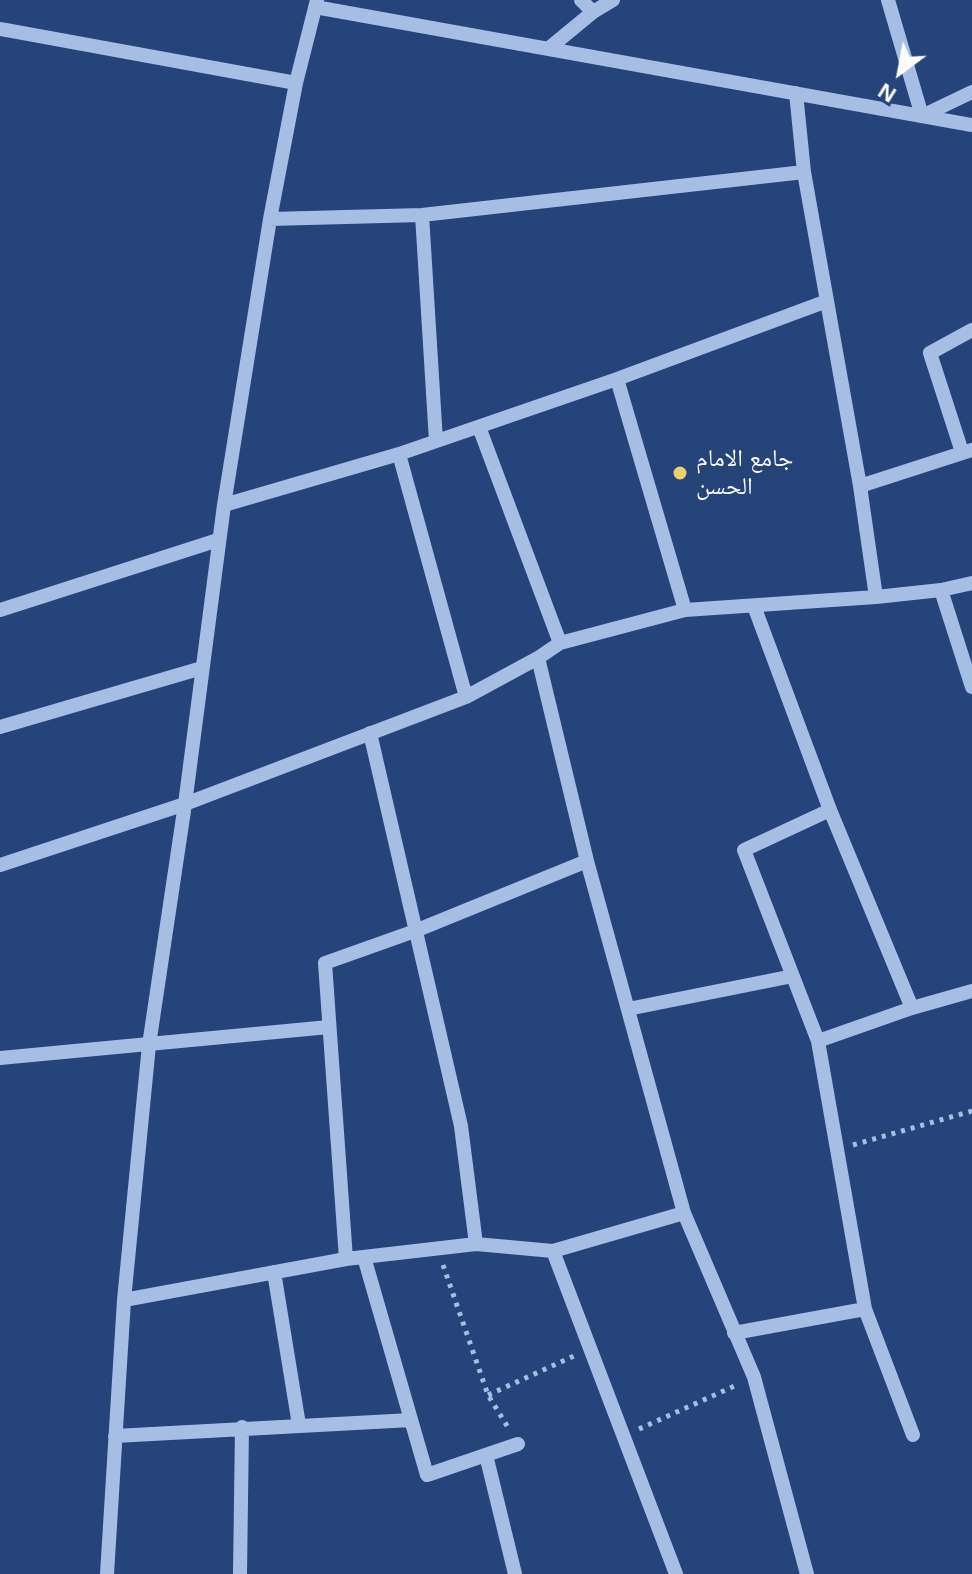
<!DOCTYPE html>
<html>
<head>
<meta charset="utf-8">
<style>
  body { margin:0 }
  #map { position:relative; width:972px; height:1574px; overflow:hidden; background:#24447a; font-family:Helvetica,sans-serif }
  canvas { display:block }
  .north { position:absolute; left:860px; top:32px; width:80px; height:80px; -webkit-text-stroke:6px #24447a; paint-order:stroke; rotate:212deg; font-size:22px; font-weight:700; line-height:32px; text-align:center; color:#fff }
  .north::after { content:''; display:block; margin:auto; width:28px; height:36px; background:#fff; clip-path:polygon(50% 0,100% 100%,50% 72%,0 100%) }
</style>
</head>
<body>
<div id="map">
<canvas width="972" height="1574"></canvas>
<div class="north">N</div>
</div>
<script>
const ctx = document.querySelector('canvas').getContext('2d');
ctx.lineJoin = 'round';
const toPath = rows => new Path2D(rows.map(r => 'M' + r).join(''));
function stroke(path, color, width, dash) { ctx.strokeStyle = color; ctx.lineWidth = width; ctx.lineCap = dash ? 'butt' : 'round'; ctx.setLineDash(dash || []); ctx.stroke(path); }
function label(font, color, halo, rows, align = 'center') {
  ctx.font = font + ' Helvetica,"Noto Naskh Arabic",sans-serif'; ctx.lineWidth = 6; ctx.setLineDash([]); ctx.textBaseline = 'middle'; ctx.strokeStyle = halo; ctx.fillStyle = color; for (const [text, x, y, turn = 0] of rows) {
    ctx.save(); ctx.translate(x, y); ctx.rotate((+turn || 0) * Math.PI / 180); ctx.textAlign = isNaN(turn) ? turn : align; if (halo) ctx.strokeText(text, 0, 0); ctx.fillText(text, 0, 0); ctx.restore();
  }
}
stroke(toPath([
  [853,1145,972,1111],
  [443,1265,488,1395,509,1429],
  [488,1395,574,1356],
  [639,1429,739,1384]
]), '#a7bee4', 5, [4, 6]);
stroke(toPath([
  [581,0,593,12],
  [888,0,922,116,972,92],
  [315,7,972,125],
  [0,29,296,83],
  [548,49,593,12,613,0],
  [796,93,804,172,860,486,876,597],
  [422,215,436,441],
  [270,219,422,215,804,172],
  [617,379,685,610],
  [479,427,560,643],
  [962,452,930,353,972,330],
  [399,454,466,697],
  [860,486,972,450],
  [224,505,399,454,617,379,827,301],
  [941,590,972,687],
  [754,606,830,810,912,1008],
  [0,610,218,540],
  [538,658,587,861,684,1213,754,1377,807,1574],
  [0,727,202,668],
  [370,733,461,1126,476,1244],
  [830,810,744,850,818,1041,865,1309,913,1435],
  [0,865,185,804,466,697,538,658,560,643,685,610,876,597,941,590,972,583],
  [628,1009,793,976],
  [818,1041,912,1008,972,991],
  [0,1058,329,1027],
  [553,1251,676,1574],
  [364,1257,427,1475,518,1444],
  [346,1259,325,963,415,931,587,861],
  [274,1272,299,1425],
  [124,1300,346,1259,476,1244,553,1251,684,1213],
  [734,1333,865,1309],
  [115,1436,411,1420],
  [486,1455,515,1574],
  [107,1574,124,1300,149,1045,185,804,224,505,270,219,296,83,317,0],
  [240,1574,242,1427]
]), '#a7bee4', 14);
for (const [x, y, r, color] of [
  [680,473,8,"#eed16b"]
]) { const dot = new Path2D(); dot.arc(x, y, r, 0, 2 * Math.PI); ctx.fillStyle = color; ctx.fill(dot); stroke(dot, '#24447a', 3); }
label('24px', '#fff', '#24447a', [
  ["جامع الامام",696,459],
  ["الحسن",696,487]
], 'left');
</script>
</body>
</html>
